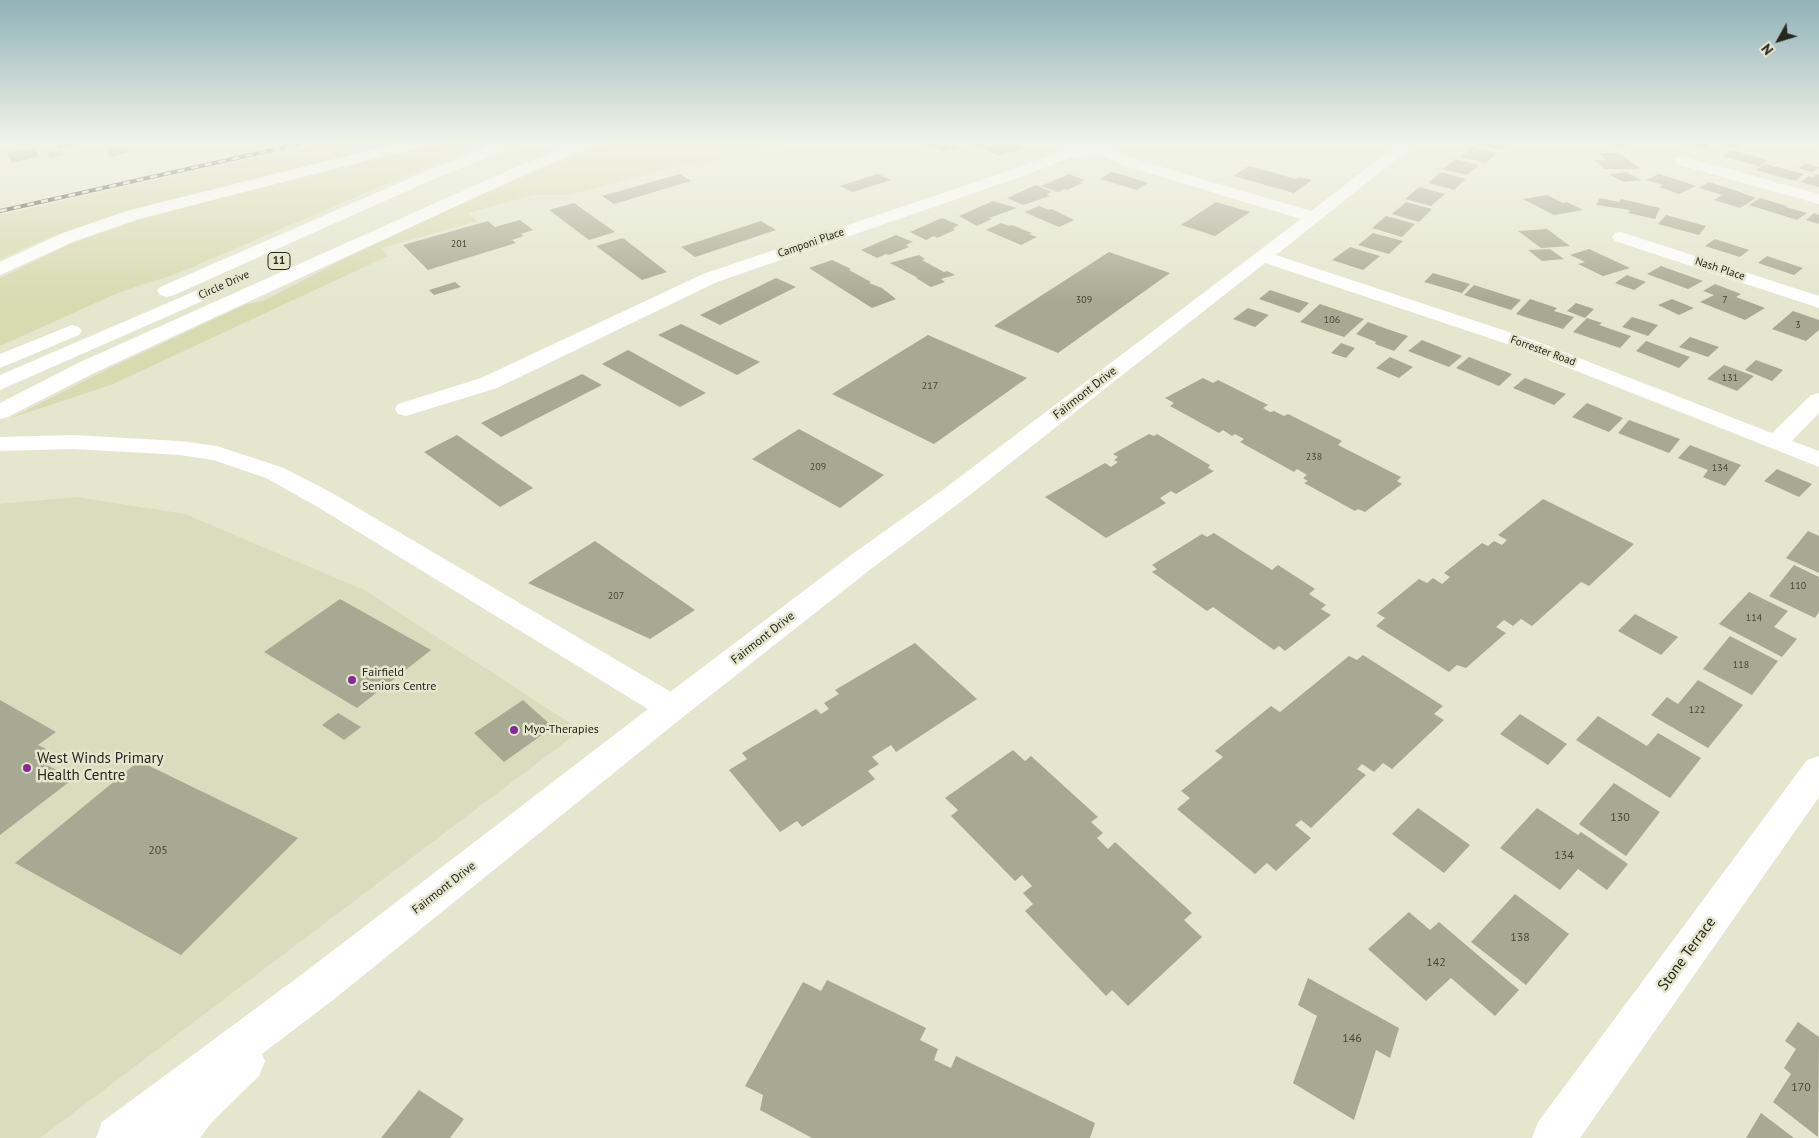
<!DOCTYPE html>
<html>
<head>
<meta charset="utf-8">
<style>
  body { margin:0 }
  #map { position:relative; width:1819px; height:1138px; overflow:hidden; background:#e4e6ce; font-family:"PT Sans",sans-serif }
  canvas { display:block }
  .north { position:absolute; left:1754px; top:15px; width:50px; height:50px; -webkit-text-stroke:4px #e4e6ce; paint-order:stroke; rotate:231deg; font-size:14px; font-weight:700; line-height:20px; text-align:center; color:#26271d }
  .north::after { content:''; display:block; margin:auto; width:18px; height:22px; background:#26271d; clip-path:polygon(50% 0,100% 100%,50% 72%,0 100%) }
</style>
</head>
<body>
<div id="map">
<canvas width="1819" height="1138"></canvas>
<div class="north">N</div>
</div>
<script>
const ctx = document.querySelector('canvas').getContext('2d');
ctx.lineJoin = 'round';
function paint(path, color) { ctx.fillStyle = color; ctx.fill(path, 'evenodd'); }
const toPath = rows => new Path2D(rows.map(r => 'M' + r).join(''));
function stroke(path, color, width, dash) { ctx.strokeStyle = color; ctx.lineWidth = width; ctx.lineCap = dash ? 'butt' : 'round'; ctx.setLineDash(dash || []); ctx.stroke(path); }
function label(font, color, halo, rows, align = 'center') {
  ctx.font = font + ' "PT Sans",sans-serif'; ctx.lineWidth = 5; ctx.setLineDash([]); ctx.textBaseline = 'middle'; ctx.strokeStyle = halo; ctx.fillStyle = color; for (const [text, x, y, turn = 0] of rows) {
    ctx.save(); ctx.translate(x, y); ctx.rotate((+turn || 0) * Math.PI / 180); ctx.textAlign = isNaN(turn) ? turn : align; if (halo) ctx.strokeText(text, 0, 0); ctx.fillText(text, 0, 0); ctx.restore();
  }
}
paint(toPath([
  [76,497,185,514,364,590,581,730,40,1138,0,1138,0,504]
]), '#dadcbd');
paint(toPath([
  [323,142,404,142,125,211,51,237,0,259,0,215],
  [445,142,491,142,412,173,176,274,120,292,0,346,0,278,70,244,138,220,211,200],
  [609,142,784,142,697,167,689,163,570,195,533,195,468,213,477,221,382,248,388,256,113,384,11,418,112,367,247,304,263,301,344,259,450,209,537,171]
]), '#d8dab0');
paint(toPath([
  [88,142,59,149,56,143,59,142],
  [922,142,947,142,959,147,943,152],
  [968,142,1012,142,1024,148,999,156],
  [1479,142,1510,142,1501,150,1476,145],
  [1605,142,1632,142,1632,143,1618,147],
  [1674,142,1706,142,1709,148,1674,143],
  [1736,142,1741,144,1734,148,1714,143],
  [126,146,130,152,109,157,105,150],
  [1473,147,1497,153,1486,163,1461,157],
  [35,148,39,157,11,163,7,153],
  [62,150,65,155,50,158,47,153],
  [1731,150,1768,160,1759,166,1722,156],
  [1598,153,1619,153,1641,169,1605,169,1594,160,1607,160],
  [1455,159,1479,165,1467,175,1442,169],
  [1805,163,1819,167,1819,168,1813,172,1798,168],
  [1765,164,1804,174,1795,181,1756,170],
  [1249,166,1296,179,1299,177,1312,180,1294,193,1233,176],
  [1111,172,1124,175,1148,183,1137,190,1100,179],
  [1441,172,1466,179,1454,190,1428,183],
  [1627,172,1641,180,1623,182,1609,174],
  [680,174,691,181,614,204,602,196],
  [878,174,891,180,853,192,840,186],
  [1069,174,1085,180,1080,182,1083,183,1067,190,1064,189,1058,192,1041,186],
  [1659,174,1696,186,1679,194,1659,187,1663,185,1646,180],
  [1817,174,1819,175,1819,187,1801,182,1809,176,1813,177],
  [1709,182,1737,191,1756,198,1740,208,1714,200,1722,195,1699,188],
  [1036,185,1052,192,1046,194,1050,196,1023,205,1007,198],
  [1419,187,1445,194,1431,206,1405,199],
  [1547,195,1563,203,1567,202,1583,210,1554,215,1523,199],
  [1600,198,1619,202,1621,199,1660,208,1655,219,1628,213,1630,210,1596,205],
  [1760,198,1787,206,1786,207,1807,213,1797,220,1749,205],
  [993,201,1017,208,989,218,992,219,977,226,959,216],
  [1216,202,1250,212,1215,236,1181,225],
  [1406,202,1432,209,1419,222,1392,214],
  [574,203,615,232,589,240,549,210],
  [1039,206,1049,210,1052,209,1074,220,1059,227,1024,212],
  [1814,213,1819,215,1819,224,1806,220],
  [1666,215,1706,226,1699,235,1658,224],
  [1386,216,1415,224,1402,237,1372,228],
  [942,218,959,225,953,228,955,230,937,238,934,236,926,240,910,232],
  [520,220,533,230,521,234,524,236,512,240,516,243,428,270,403,245,488,221,495,227],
  [761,221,776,230,695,257,681,247],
  [1001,223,1009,226,1012,225,1032,233,1029,234,1037,237,1021,245,986,230],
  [1547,229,1570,246,1541,248,1518,231],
  [1373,233,1403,241,1389,254,1358,245],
  [896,235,913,242,906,245,909,247,889,255,886,254,877,258,861,250],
  [623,238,667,272,642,280,596,246],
  [1715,239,1749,250,1740,257,1705,246],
  [1350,247,1380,256,1363,270,1332,260],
  [1550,249,1564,259,1542,261,1528,250],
  [1589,249,1630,268,1603,276,1578,264,1585,262,1570,255],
  [1109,252,1170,273,1058,353,994,326],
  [919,255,925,259,922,260,944,272,947,271,955,275,941,279,945,282,931,287,916,278,918,278,890,263],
  [1767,256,1803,268,1794,275,1758,263],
  [832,260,851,269,849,270,871,282,869,283,882,288,896,299,872,308,809,268],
  [1661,266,1703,281,1688,289,1647,274],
  [1433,273,1470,284,1462,293,1424,282],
  [1627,275,1646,282,1634,290,1615,283],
  [776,278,796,287,720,325,700,315],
  [455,282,461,287,434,295,429,290],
  [1715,284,1741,294,1736,297,1765,308,1745,320,1700,302,1714,295,1703,291],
  [1474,285,1521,300,1511,310,1464,295],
  [1270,290,1309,303,1299,313,1259,299],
  [1530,299,1557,308,1554,311,1574,317,1563,329,1516,314],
  [1672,299,1694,308,1679,315,1658,305],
  [1576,303,1594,309,1585,318,1567,311],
  [1320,304,1364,319,1344,337,1300,322],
  [1248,308,1269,315,1255,327,1233,319],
  [1793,311,1819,320,1819,330,1806,341,1772,329],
  [1632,317,1658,325,1648,336,1622,327],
  [1587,318,1602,323,1599,325,1631,336,1620,348,1573,332],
  [1368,322,1387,329,1408,336,1394,351,1375,344,1376,342,1356,334],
  [681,324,760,362,737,375,658,335],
  [928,335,1027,378,934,444,832,394],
  [1690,337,1719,347,1708,357,1679,347],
  [1422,340,1462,356,1449,367,1408,351],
  [1646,341,1690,357,1679,368,1636,351],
  [1341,343,1355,348,1346,358,1331,353],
  [628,350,706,393,680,407,602,364],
  [1390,357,1413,367,1399,378,1376,368],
  [1469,357,1512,374,1499,386,1456,368],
  [1756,360,1783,370,1772,381,1745,370],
  [1724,365,1754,376,1737,391,1707,379],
  [582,374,602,385,501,437,481,423],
  [1203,378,1213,383,1218,380,1268,405,1263,408,1270,412,1274,411,1284,416,1288,414,1342,441,1338,445,1401,477,1397,481,1402,484,1365,512,1358,509,1355,511,1304,483,1308,481,1303,478,1307,475,1297,469,1294,472,1240,442,1244,439,1235,434,1232,436,1223,430,1219,433,1170,406,1174,403,1165,398],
  [1525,378,1566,394,1554,405,1513,388],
  [1587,403,1623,418,1609,432,1572,417],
  [1629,420,1680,439,1669,453,1618,433],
  [799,429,884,475,840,508,752,459],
  [1149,434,1154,436,1157,434,1210,465,1208,468,1214,471,1176,494,1171,491,1160,498,1166,503,1106,538,1045,497,1105,463,1111,467,1118,462,1114,460,1118,457,1113,454],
  [457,435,533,488,500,507,424,452],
  [1690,445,1741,465,1725,486,1703,477,1708,470,1678,458],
  [1777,469,1812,484,1799,497,1764,481],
  [1543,499,1634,544,1589,586,1581,582,1532,626,1521,619,1513,626,1504,620,1496,627,1506,633,1466,668,1457,665,1449,672,1376,626,1385,618,1377,613,1419,579,1427,583,1433,578,1442,584,1450,577,1444,573,1482,543,1488,546,1494,541,1502,545,1507,540,1498,535],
  [1808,531,1819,536,1819,573,1786,558],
  [1214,533,1272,570,1278,565,1315,589,1309,594,1326,605,1321,609,1331,615,1285,651,1279,646,1274,650,1213,607,1207,611,1152,572,1157,569,1152,565,1202,534,1207,537],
  [595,541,695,610,650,639,528,583],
  [1794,565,1819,577,1819,612,1815,618,1769,596],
  [1749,592,1788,611,1774,627,1797,639,1782,657,1719,624],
  [340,599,431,650,357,708,264,652],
  [1635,614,1678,637,1661,655,1618,631],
  [1730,636,1778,661,1752,695,1703,669],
  [915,643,977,699,896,752,891,745,872,757,879,764,868,771,875,779,802,827,797,821,780,832,729,770,747,759,742,753,816,709,821,714,829,709,824,703,839,694,835,690],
  [1363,655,1443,706,1434,714,1444,720,1392,769,1383,763,1374,772,1362,764,1357,769,1366,775,1311,828,1301,820,1295,825,1311,838,1276,871,1267,863,1255,874,1177,809,1190,798,1181,791,1223,757,1215,751,1271,706,1280,712,1349,656,1357,660],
  [1698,680,1743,705,1708,748,1651,715,1667,697,1678,704],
  [0,700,56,732,38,745,46,749,34,758,73,779,0,835],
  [523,700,553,727,504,762,474,733],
  [338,713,361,727,344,740,322,725],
  [1520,714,1567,744,1548,765,1500,734],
  [1598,716,1647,746,1658,733,1701,758,1670,798,1576,740],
  [1013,750,1025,761,1031,756,1098,817,1091,822,1103,833,1097,838,1108,849,1115,842,1192,913,1184,920,1202,937,1128,1006,1112,990,1106,996,1025,911,1033,904,1023,893,1032,886,1022,875,1015,881,951,816,958,810,945,798],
  [139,761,298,838,181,955,15,863],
  [1614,783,1660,812,1626,856,1579,824],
  [1418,808,1470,845,1444,873,1392,834],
  [1537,808,1578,835,1581,832,1628,864,1607,890,1578,869,1560,890,1500,848],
  [1515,894,1569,934,1526,985,1471,942],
  [1409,912,1430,930,1439,922,1519,990,1495,1016,1451,978,1426,1001,1368,949],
  [1308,978,1399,1028,1390,1058,1376,1050,1354,1120,1293,1083,1317,1016,1298,1005],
  [827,980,926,1028,920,1040,938,1049,934,1060,951,1068,956,1056,1095,1123,1090,1138,812,1138,760,1110,763,1095,745,1086,803,982,821,991],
  [1798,1022,1819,1037,1818,1137,1773,1102,1791,1074,1784,1068,1796,1049,1785,1041],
  [419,1090,464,1119,450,1138,381,1138],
  [1761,1113,1794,1138,1746,1138]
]), '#a8a992');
paint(toPath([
  [1401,142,1418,142,1276,255,1530,339,1772,433,1811,395,1819,393,1819,413,1792,441,1819,451,1819,467,1516,347,1265,263,962,501,871,569,683,717,333,1000,262,1054,265,1061,259,1076,211,1123,200,1138,96,1138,102,1122,305,972,661,699,851,555,944,489,1301,219,1129,167,1101,156,1071,157,1023,176,717,282,497,388,406,416,398,414,395,409,398,404,481,378,703,274,1011,170,1063,150,1085,146,1103,147,1141,161,1311,211,1401,142],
  [1682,156,1819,194,1819,204,1676,164,1674,161,1676,158,1682,156],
  [1621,232,1819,296,1819,308,1615,241,1612,237,1615,233,1621,232],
  [1819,756,1819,797,1580,1138,1532,1138,1538,1122,1807,760,1819,756]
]), '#fff');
paint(toPath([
  [403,142,429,142,427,145,139,219,75,241,0,275,0,262,63,233,127,211,403,142],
  [500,142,521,142,519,145,436,178,174,295,167,297,160,295,157,291,160,287,424,172,500,142],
  [576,142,597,142,595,145,530,172,94,373,8,417,0,419,0,403,78,363,518,166,576,142],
  [200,289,207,291,210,295,207,299,0,390,0,375,200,289],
  [72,325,79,327,82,331,79,335,0,368,0,354,72,325],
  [73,435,180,441,217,446,284,468,334,494,683,699,688,708,683,717,672,720,661,717,316,506,266,478,213,460,180,455,73,449,0,451,0,437,73,435]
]), '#fff');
const rail = toPath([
  [0,211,308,142]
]);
stroke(rail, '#46473a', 4);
stroke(rail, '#e4e6ce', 2.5, [7]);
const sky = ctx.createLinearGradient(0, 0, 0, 302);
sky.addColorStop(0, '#90b2b8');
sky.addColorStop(0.47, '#f3f4e9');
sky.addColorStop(1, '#f3f4e900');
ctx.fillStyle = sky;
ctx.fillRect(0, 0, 1819, 302);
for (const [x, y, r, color] of [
  [352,680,5,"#842995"],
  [514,730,5,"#842995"],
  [27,768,5,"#842995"]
]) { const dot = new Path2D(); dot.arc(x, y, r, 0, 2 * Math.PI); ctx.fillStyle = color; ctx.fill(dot); stroke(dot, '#e4e6ce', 2); }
label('10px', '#46483a', null, [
  ["201",459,244],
  ["309",1084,300],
  ["7",1725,300],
  ["106",1332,320],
  ["3",1798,325],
  ["131",1730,378],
  ["217",930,386],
  ["238",1314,457],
  ["209",818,467],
  ["134",1720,468],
  ["110",1798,586],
  ["207",616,596],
  ["114",1754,618],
  ["118",1741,665],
  ["122",1697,710]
]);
label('11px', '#26271d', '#e4e6ce', [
  ["Camponi Place",811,243,-19],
  ["Nash Place",1720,269,18],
  ["Circle Drive",224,285,-24],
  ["Forrester Road",1543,351,20]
]);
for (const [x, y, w] of [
  [279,261,22]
]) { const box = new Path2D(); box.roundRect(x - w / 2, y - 8.5, w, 17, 4); ctx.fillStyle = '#e4e6ce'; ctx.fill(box); stroke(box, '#26271d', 1); }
label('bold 11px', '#26271d', null, [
  ["11",279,261]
]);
label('12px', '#26271d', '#e4e6ce', [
  ["Fairmont Drive",1085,393,-38],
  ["Fairmont Drive",763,638,-38],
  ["Fairmont Drive",444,888,-38]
]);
label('12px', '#26271d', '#e4e6ce', [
  ["Fairfield",362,673],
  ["Seniors Centre",362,687],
  ["Myo-Therapies",524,730]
], 'left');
label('12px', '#46483a', null, [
  ["130",1620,818],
  ["205",158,851],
  ["134",1564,856],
  ["138",1520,938],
  ["142",1436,963],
  ["146",1352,1039],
  ["170",1801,1088]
]);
label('15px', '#26271d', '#e4e6ce', [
  ["West Winds Primary",37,759],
  ["Health Centre",37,776]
], 'left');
label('15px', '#26271d', '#e4e6ce', [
  ["Stone Terrace",1687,954,-54]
]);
</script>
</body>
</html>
